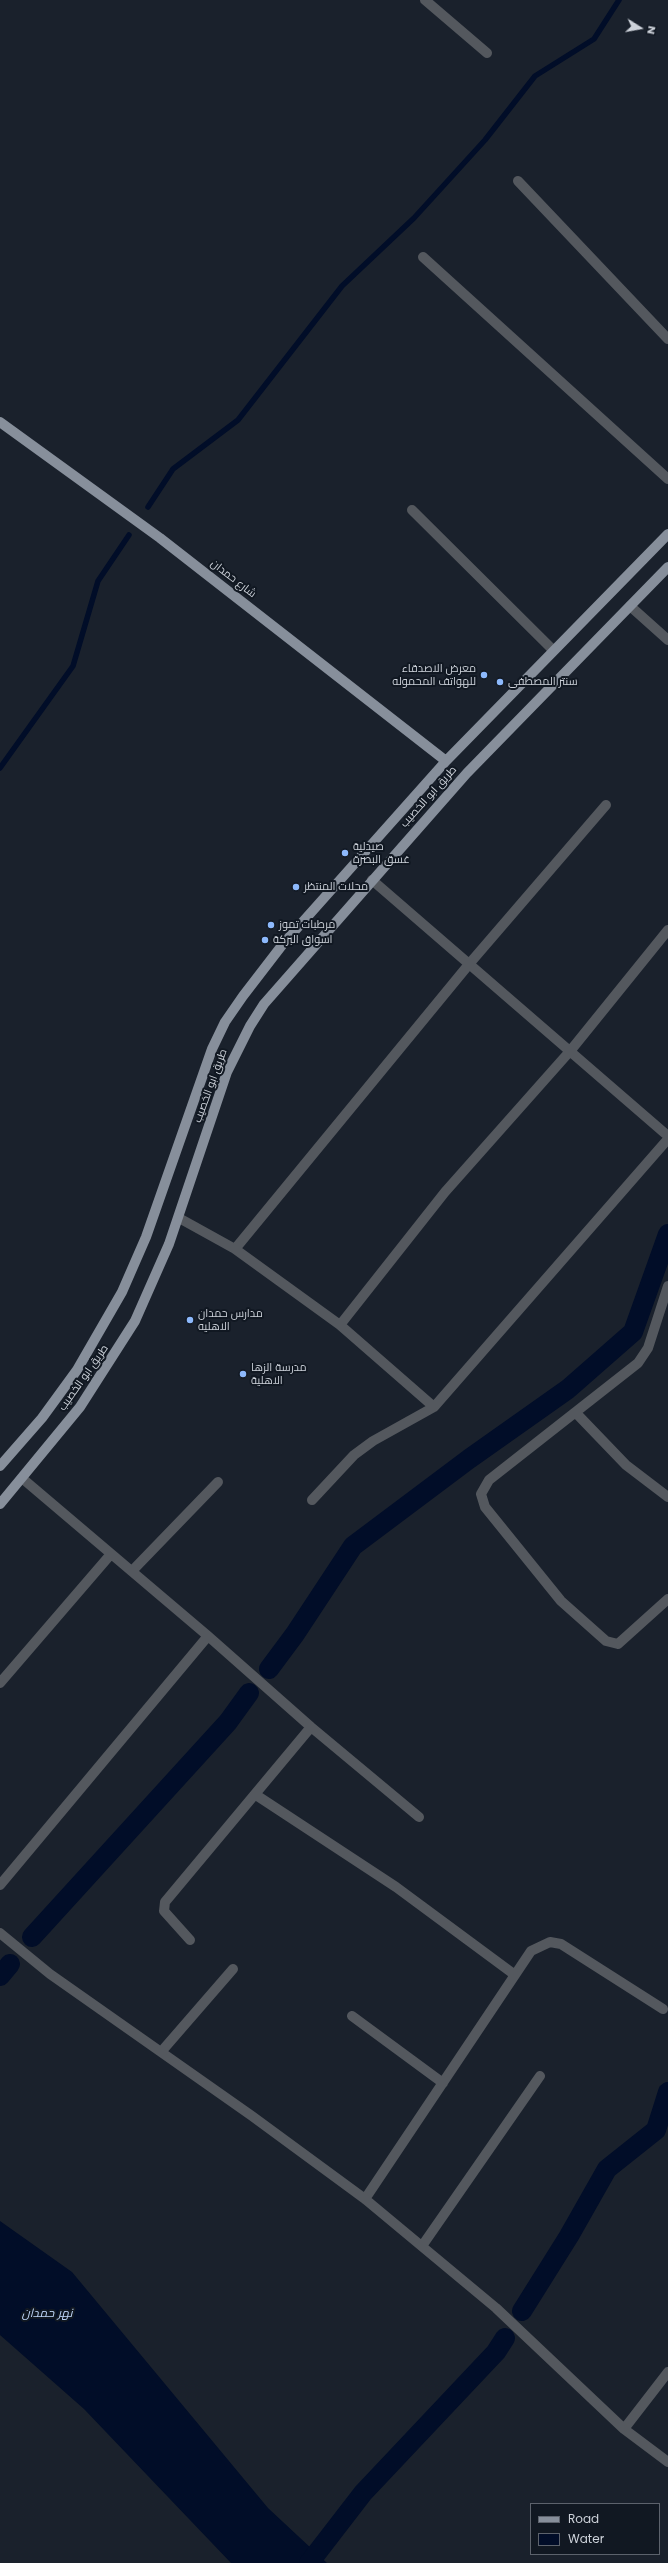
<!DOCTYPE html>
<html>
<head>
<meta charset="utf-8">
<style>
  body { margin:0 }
  #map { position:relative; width:668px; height:2563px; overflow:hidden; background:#1a212c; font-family:Poppins,sans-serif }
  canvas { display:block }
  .legend { position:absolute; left:530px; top:2503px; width:130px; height:52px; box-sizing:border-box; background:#111822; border:1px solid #5c626c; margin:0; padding:5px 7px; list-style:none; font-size:12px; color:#cdd2da }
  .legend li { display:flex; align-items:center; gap:8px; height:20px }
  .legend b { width:20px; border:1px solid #5c626c }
  .north { position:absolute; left:620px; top:8px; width:40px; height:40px; -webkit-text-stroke:3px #111822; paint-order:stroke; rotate:101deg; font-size:11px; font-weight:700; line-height:16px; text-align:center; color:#cdd2da }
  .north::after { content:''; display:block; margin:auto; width:14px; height:18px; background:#cdd2da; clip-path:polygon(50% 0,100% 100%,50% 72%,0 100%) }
</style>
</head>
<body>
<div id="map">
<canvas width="668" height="2563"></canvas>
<ul class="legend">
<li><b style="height:5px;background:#878f9b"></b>Road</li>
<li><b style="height:11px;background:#010d28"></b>Water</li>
</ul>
<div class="north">N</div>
</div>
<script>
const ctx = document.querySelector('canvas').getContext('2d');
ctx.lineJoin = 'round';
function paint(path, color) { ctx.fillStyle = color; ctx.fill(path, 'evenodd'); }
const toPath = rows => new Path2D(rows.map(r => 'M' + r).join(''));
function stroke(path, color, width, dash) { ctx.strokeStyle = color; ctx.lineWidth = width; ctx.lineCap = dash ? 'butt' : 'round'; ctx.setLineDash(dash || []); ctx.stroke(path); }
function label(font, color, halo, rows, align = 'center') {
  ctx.font = font + ' Poppins,Cairo,sans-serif'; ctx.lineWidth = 4; ctx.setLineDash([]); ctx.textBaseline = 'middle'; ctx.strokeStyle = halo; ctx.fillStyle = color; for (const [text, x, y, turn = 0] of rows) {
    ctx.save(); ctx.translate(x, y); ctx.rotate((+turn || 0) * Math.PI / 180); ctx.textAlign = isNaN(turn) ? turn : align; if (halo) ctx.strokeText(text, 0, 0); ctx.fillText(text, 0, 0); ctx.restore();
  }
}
paint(toPath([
  [0,2221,72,2272,268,2508,327,2563,231,2563,84,2409,0,2335]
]), '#010d28');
stroke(toPath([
  [148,507,173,469,238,420,342,286,414,218,485,140,535,76,594,39,619,0],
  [0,768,73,666,98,581,129,535]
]), '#010d28', 5.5);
stroke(toPath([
  [269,1669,295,1634,353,1546,469,1459,568,1389,633,1332,668,1234],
  [32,1937,228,1722,249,1693],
  [0,1976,10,1964],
  [522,2311,569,2236,607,2169,656,2130,668,2092],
  [309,2563,363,2493,496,2352,505,2338]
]), '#010d28', 20);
stroke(toPath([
  [425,0,487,53],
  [518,181,668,339],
  [423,257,668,479],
  [412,510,553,650],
  [630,606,668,640],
  [372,880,668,1136],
  [179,1218,235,1249,340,1325,434,1407],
  [235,1249,470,963,606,805],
  [668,1286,648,1348,638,1363,489,1480,481,1494,485,1507,561,1601,606,1641,618,1644,668,1599],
  [340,1325,445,1192,571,1050,668,930],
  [576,1413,626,1465,668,1497],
  [23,1479,208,1636,311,1727,419,1817],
  [312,1500,354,1455,373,1441,434,1407,668,1139],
  [132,1571,218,1482],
  [0,1683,111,1554],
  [256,1795,396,1887,515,1975],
  [0,1885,208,1636],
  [0,1933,50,1974,252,2116,365,2199,496,2308,624,2429,668,2462],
  [190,1940,164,1911,165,1902,311,1727],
  [352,2016,443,2083],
  [161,2052,233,1969],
  [365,2199,531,1951,550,1942,561,1944,663,2009],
  [422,2246,540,2076],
  [624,2429,668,2372]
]), '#54585e', 10);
stroke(toPath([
  [0,422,160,538,446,761],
  [0,1466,42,1418,77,1370,122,1292,146,1237,212,1049,225,1022,243,996,283,944,446,761,668,534],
  [0,1504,80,1407,135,1321,169,1244,227,1072,250,1026,264,1004,467,773,668,567]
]), '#878f9b', 10);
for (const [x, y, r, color] of [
  [484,675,4,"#8db9fc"],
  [500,682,4,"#8db9fc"],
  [345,853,4,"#8db9fc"],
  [296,887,4,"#8db9fc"],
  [271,925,4,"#8db9fc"],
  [265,940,4,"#8db9fc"],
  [190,1320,4,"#8db9fc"],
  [243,1374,4,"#8db9fc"]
]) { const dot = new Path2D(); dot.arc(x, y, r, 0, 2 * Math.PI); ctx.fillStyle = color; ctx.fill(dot); stroke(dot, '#111822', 1.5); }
label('11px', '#cdd2da', '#111822', [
  ["شارع حمدان",233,579,38],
  ["طريق ابو الخصيب",429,797,-48],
  ["طريق ابو الخصيب",211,1086,-70],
  ["طريق ابو الخصيب",84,1378,-55]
]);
label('11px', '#cdd2da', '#111822', [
  ["معرض الاصدقاء",476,669,"right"],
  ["للهواتف المحموله",476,682,"right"],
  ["سنتر المصطفى",508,682],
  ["صيدلية",353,847],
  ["غسق البصرة",353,860],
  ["محلات المنتظر",304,887],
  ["مرطبات تموز",279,925],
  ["اسواق البركة",273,940],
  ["مدارس حمدان",198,1314],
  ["الاهليه",198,1327],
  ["مدرسة الزها",251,1368],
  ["الاهلية",251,1381]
], 'left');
label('italic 12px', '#bfd6f8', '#111822', [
  ["نهر حمدان",47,2314]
]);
</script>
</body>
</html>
